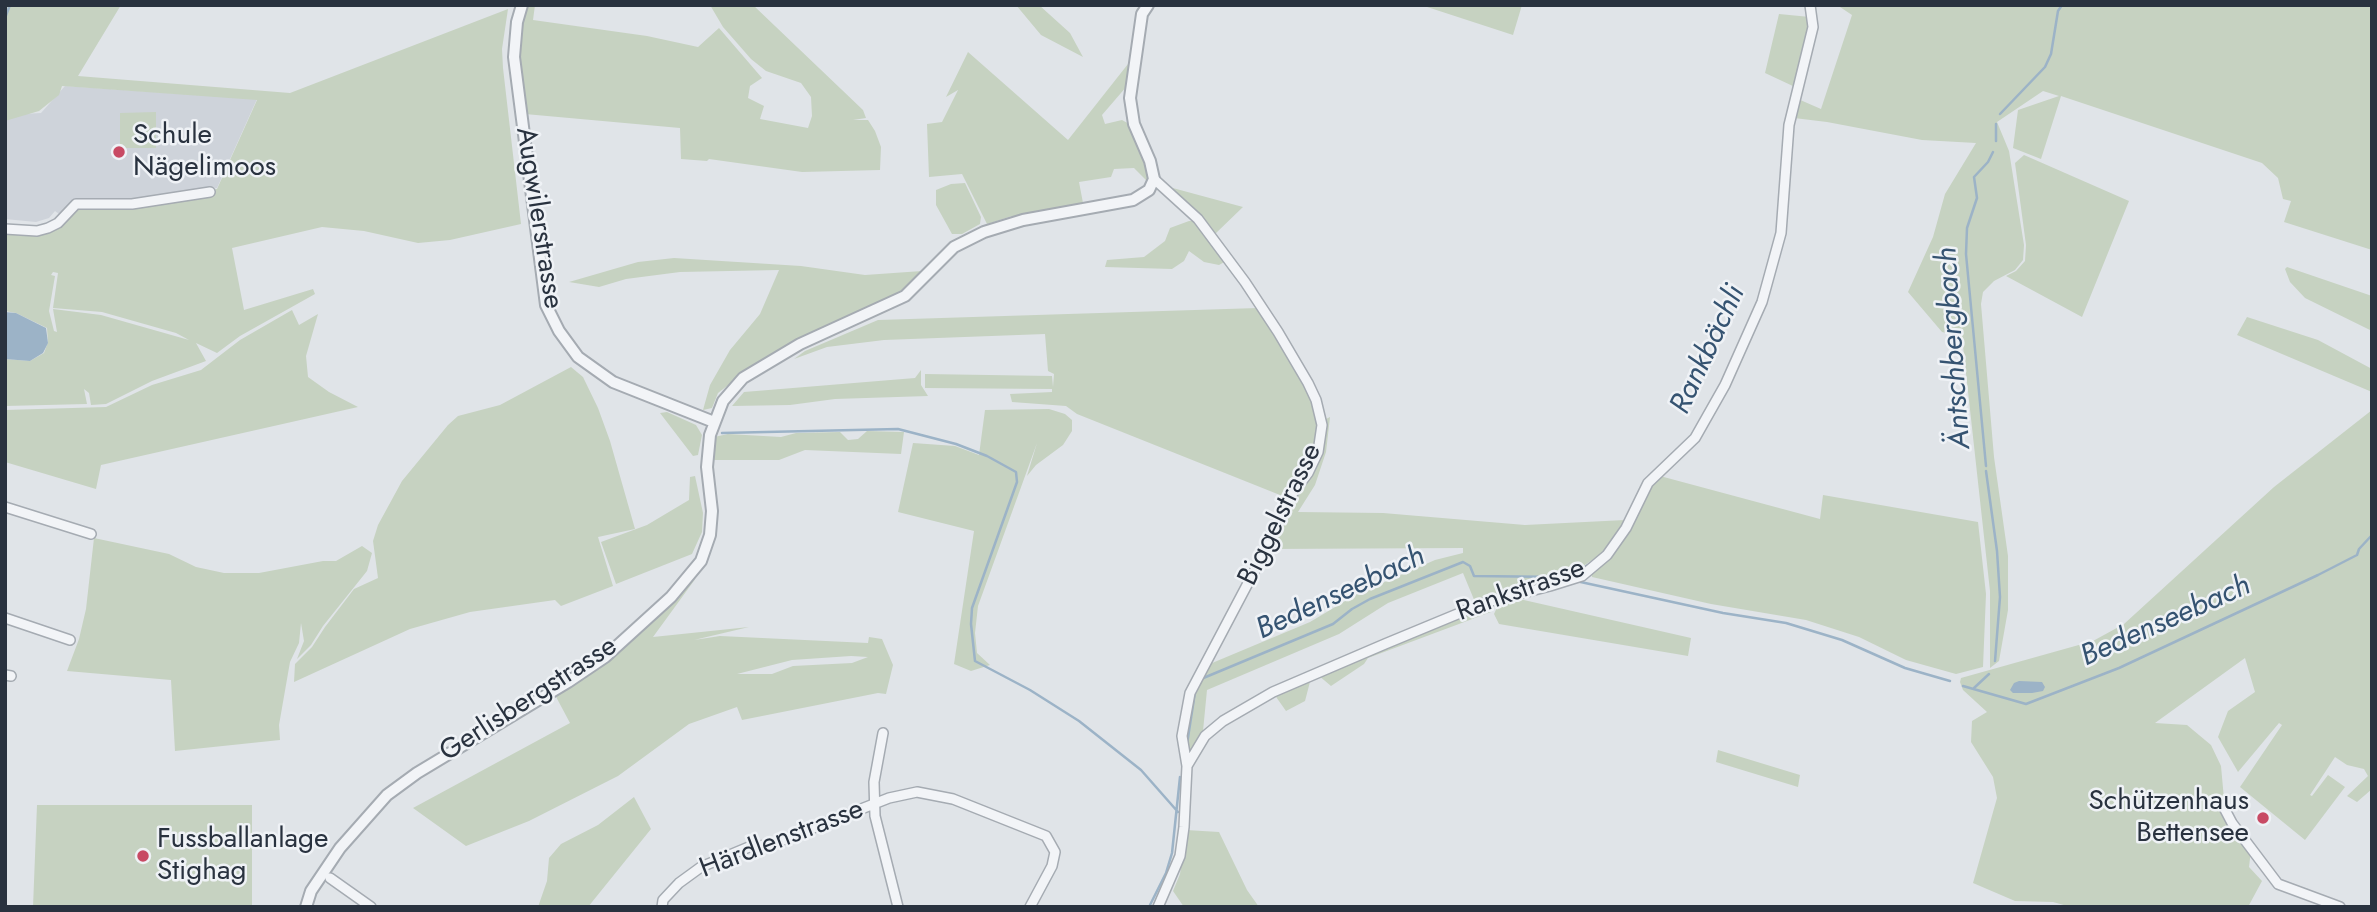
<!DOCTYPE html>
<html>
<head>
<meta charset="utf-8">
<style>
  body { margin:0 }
  #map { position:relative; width:2377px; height:912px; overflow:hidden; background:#e0e4e8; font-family:Jost,sans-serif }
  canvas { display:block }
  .frame { position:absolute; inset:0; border:7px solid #29323f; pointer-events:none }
</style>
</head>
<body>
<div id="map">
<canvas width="2377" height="912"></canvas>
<div class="frame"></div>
</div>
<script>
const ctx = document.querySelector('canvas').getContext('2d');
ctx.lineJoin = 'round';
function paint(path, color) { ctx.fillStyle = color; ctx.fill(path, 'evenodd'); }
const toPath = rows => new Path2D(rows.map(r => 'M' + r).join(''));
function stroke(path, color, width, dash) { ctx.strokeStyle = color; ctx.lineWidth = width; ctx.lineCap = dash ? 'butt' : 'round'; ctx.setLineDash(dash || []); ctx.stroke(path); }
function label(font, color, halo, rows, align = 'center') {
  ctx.font = font + ' Jost,sans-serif'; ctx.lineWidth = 5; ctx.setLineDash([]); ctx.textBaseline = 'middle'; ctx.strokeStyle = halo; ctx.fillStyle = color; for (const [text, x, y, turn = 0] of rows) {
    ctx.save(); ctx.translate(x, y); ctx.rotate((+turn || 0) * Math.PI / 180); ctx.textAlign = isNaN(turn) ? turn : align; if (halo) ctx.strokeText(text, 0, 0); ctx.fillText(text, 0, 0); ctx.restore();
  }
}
paint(toPath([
  [65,86,257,99,217,188,151,200,73,202,59,214,55,211,49,218,36,222,5,219,5,115,41,113]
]), '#ced3da');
paint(toPath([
  [5,5,121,5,78,76,290,93,508,9,502,49,503,68,521,224,450,240,418,243,364,231,322,227,232,248,244,310,313,289,315,294,240,336,217,353,196,343,206,361,152,381,106,404,91,405,89,393,84,389,87,404,5,406,5,359,30,361,44,353,48,342,47,328,16,313,5,311,5,232,44,234,61,224,76,208,131,206,217,189,257,100,62,86,59,95,39,111,5,121],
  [53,272,58,273,53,308,102,312,176,333,189,340,101,315,53,309,57,332,54,331,49,311,55,276,51,275],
  [526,5,535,5,533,20,647,36,698,47,719,28,762,78,750,86,748,98,764,106,760,119,808,128,812,116,811,97,801,83,766,71,751,59,723,27,710,5,753,5,863,110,866,118,853,120,868,120,875,131,881,147,880,170,802,172,709,159,707,161,681,159,680,128,525,114,519,47],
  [1016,5,1039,5,1070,33,1083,57,1041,35],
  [1421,5,1522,5,1513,35],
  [1837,5,2372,5,2372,250,2284,222,2291,201,2283,199,2278,178,2262,163,2061,96,2041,159,2013,148,2018,110,2059,96,2043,91,1997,122,2009,151,2024,245,2023,260,2015,270,1994,281,1983,292,1981,304,1994,457,2008,556,2008,610,1999,661,1990,668,1990,591,1962,337,1942,332,1908,292,1933,237,1945,194,1976,143,1922,140,1827,122,1794,118,1798,99,1821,109,1852,15],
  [1779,14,1810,17,1811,27,1795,87,1765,73],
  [968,52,1068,140,1128,64,1127,86,1102,115,1105,124,1122,120,1131,125,1148,161,1149,183,1134,168,1114,169,1111,177,1079,182,1083,203,1011,218,1012,216,987,224,962,174,929,177,927,124,942,122,958,90,946,97],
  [156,112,156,148,120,148,120,113],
  [2024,155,2129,201,2082,317,2006,276,2016,271,2025,261,2026,245,2015,163],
  [965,183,981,217,980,224,962,234,952,234,936,205,936,190,951,184],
  [1169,187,1243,207,1215,234,1204,219],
  [1189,221,1196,221,1226,261,1219,265,1204,262,1189,251,1184,261,1172,269,1105,267,1107,260,1144,257,1165,241,1170,228],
  [674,258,801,266,865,275,922,271,902,294,795,340,741,375,718,393,712,408,703,410,710,385,730,350,760,314,779,270,680,272,626,279,599,287,569,282,638,262],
  [2287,267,2372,296,2372,331,2305,298,2290,282,2285,269],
  [1258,308,1305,383,1313,401,1318,424,1315,452,1305,472,1285,497,1077,414,1066,406,1012,402,1010,394,1052,392,1052,389,925,388,925,374,1052,376,1053,387,1054,374,1048,371,1045,334,884,340,827,347,794,359,805,351,878,320],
  [292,310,299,325,318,314,306,356,308,377,329,392,358,407,101,465,96,489,5,462,5,410,106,407,152,385,201,370,240,340],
  [2247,317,2318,340,2372,369,2372,392,2237,335],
  [571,367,583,377,598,408,610,441,635,529,598,537,613,586,561,606,555,600,470,612,410,629,294,682,295,664,312,647,325,627,354,589,378,578,373,541,378,525,402,481,448,425,458,416,500,405],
  [921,370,921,385,928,396,835,399,790,405,732,406,744,392,915,378],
  [1049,409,1065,414,1072,420,1072,431,1063,445,1036,465,1027,476,1037,443,978,606,975,633,977,653,990,665,971,671,954,664,974,531,898,512,913,443,955,446,979,455,985,410],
  [2372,410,2372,789,2357,802,2347,796,2368,776,2364,769,2347,765,2335,757,2310,795,2312,796,2328,775,2345,787,2305,840,2240,787,2282,725,2279,723,2238,772,2218,737,2228,711,2255,692,2245,658,2155,723,2187,725,2211,745,2221,766,2224,799,2232,823,2251,850,2249,867,2262,881,2248,907,2071,907,2053,902,2015,901,1973,883,1997,798,1993,777,1971,742,1972,721,1987,712,1963,690,1960,682,1961,678,2093,641,2124,624,2274,487],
  [667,412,696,425,702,435,698,455,693,456,660,413],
  [1330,417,1326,452,1315,485,1298,512,1383,513,1525,525,1625,520,1601,554,1579,569,1548,584,1475,602,1463,573,1388,603,1339,634,1207,690,1203,731,1188,754,1185,737,1192,694,1205,666,1310,622,1357,594,1435,560,1463,553,1463,548,1268,549,1289,503,1310,475,1324,420],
  [867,431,904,432,901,454,805,450,779,460,712,460,714,437,728,434,781,437,796,433,840,432,848,440,858,439],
  [695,476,703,513,702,532,692,554,616,584,601,542,647,525,689,500,690,477],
  [1660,476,1820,519,1823,495,1978,522,1986,594,1983,667,1956,674,1906,660,1859,637,1806,620,1711,604,1592,577,1591,570,1609,556,1650,485],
  [94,538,169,554,196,567,224,573,259,573,323,561,336,561,362,546,372,553,367,571,323,626,311,645,297,659,304,641,301,623,299,643,290,662,279,725,280,740,175,751,171,680,67,671,79,639,86,609],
  [696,578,653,637,749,627,694,640,720,636,868,643,869,637,882,639,893,665,886,694,878,693,742,720,737,707,689,724,618,776,529,821,466,846,413,808,570,723,554,693,673,600],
  [851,656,868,657,852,663,793,666,772,674,737,674,792,660],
  [1515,598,1691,638,1688,656,1499,624,1494,614,1500,601],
  [1486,605,1491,612,1368,658,1364,664,1331,686,1318,675],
  [1311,678,1305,701,1286,711,1274,694],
  [1718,750,1800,775,1798,787,1716,762],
  [634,797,651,829,588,907,538,907,547,881,549,858,561,844,598,825],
  [37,805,252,805,252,907,33,907],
  [1186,830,1219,832,1247,890,1259,907,1184,907,1173,891,1180,874]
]), '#c6d2c1');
paint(toPath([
  [5,312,16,313,46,328,48,343,43,353,30,361,5,359],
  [2019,681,2042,682,2045,687,2043,691,2032,693,2013,693,2010,690,2014,683]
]), '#9cb3c7');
stroke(toPath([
  [5,18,10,5],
  [1791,100,1794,87],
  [2000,114,2045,67,2051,54,2058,11,2062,5],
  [1996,141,1996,124],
  [722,433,898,429,956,444,987,456,1016,472,1017,482,972,608,971,624,975,661,1030,690,1079,721,1141,770,1178,812],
  [1986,466,1966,254,1967,228,1977,198,1974,177,1988,162,1993,152],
  [1986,471,1997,551,2000,597,1995,661],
  [1571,574,1590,564],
  [1576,581,1723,613,1786,623,1842,640,1905,668,1950,681],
  [1201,679,1333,624,1352,609,1370,599,1463,562,1470,566,1474,576,1562,577],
  [1963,686,2026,704,2119,668,2318,575,2357,555,2359,549,2372,535],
  [1974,688,1989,674],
  [1187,744,1195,692],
  [1149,907,1166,873,1172,853,1180,777]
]), '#9cb3c7', 2.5);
const minor = toPath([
  [1154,179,1198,219,1245,282,1278,332,1308,383,1316,400,1322,425,1318,452,1308,473,1287,501,1257,566,1190,693,1182,736,1187,766],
  [5,229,37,231,48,228,58,223,76,204,132,204,210,192],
  [5,507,91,534],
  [5,618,70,640],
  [5,675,11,676],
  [883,733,874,782,875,816,898,907],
  [2222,804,2232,823,2278,884,2340,907],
  [330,878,371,907],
  [662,907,663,900,679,883,701,867,749,847,770,845,889,798,917,792,953,799,1046,836,1055,852,1052,866,1030,907],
  [1158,907,1180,856,1184,827,1187,766,1205,736,1223,721,1273,692,1385,644,1484,603,1550,586,1582,576,1607,555,1626,528,1648,483,1695,438,1725,385,1762,302,1781,233,1789,125,1813,27,1810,5]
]);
const tertiary = toPath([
  [522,5,517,22,514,57,546,305,559,331,578,357,613,382,714,422],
  [306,907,311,891,340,848,387,795,417,773,568,682,605,657,671,597,701,561,710,535,712,511,707,467,710,435,723,401,743,378,800,344,905,296,954,247,984,232,1023,220,1133,200,1149,190,1154,179,1150,161,1134,124,1130,98,1142,14,1148,5]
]);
stroke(minor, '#a5abb2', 12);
stroke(tertiary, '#a5abb2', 14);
stroke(minor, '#f2f4f7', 9);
stroke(tertiary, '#f2f4f7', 10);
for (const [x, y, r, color] of [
  [119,152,7,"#c84a64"],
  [2263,818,7,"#c84a64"],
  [143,856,7,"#c84a64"]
]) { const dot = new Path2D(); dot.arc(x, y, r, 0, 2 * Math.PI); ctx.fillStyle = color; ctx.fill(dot); stroke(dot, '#eff2f6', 2.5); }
label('28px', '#29323f', '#eff2f6', [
  ["Schule",133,136],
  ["Nägelimoos",133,168],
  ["Schützenhaus",2249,802,"right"],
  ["Bettensee",2249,834,"right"],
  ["Fussballanlage",157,840],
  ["Stighag",157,872]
], 'left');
label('28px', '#29323f', '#eff2f6', [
  ["Augwilerstrasse",538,218,81],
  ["Biggelstrasse",1281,515,-64],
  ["Rankstrasse",1521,591,-20],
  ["Gerlisbergstrasse",529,700,-33],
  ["Härdlenstrasse",782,840,-21]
]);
label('italic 30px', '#355371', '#eff2f6', [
  ["Äntschbergbach",1955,348,-94],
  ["Rankbächli",1709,350,-65],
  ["Bedenseebach",1341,594,-25],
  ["Bedenseebach",2166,622,-24]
]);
</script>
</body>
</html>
